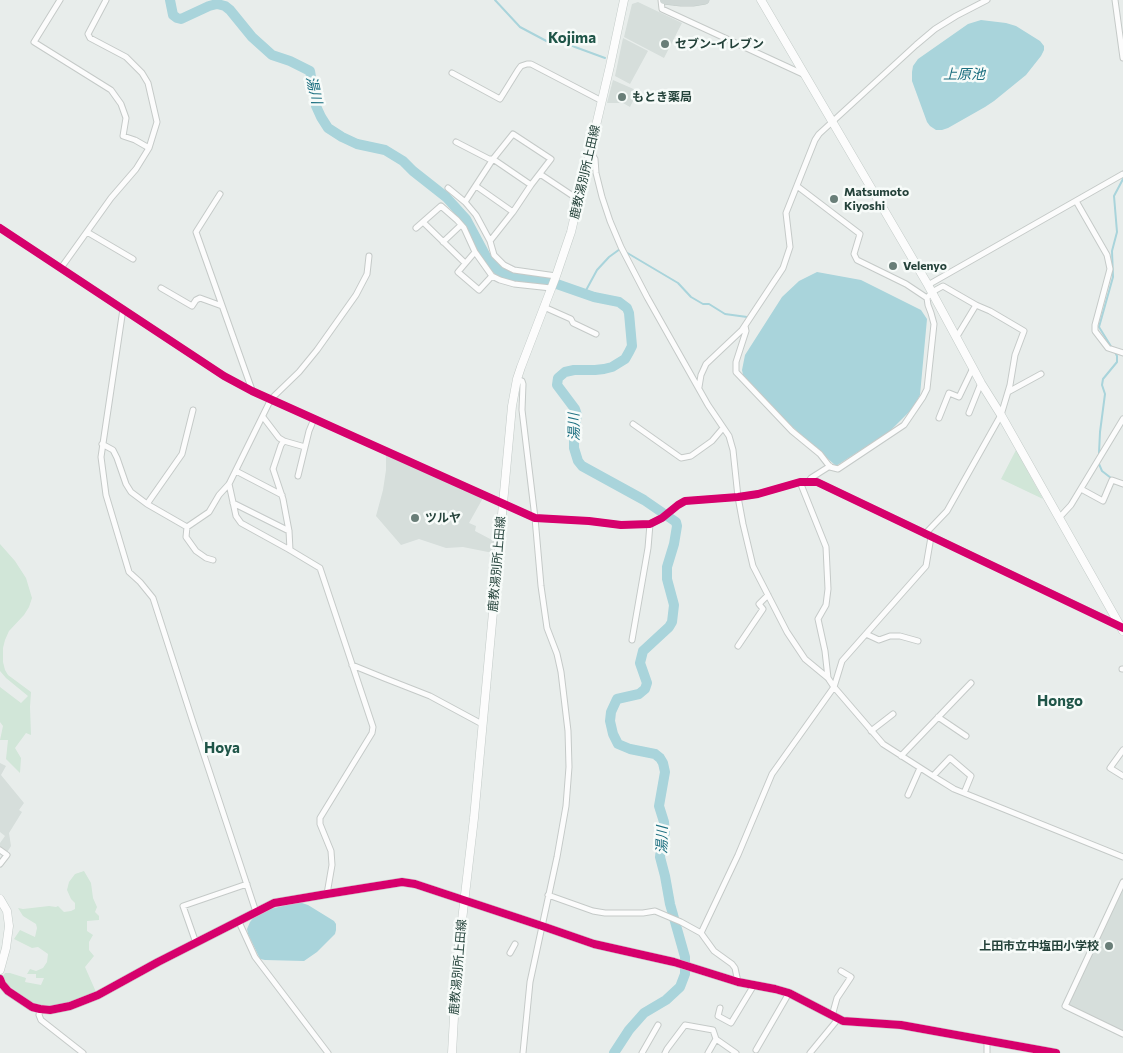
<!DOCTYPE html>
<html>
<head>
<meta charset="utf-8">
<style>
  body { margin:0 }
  canvas { display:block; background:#e8edeb }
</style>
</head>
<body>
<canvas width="1123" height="1053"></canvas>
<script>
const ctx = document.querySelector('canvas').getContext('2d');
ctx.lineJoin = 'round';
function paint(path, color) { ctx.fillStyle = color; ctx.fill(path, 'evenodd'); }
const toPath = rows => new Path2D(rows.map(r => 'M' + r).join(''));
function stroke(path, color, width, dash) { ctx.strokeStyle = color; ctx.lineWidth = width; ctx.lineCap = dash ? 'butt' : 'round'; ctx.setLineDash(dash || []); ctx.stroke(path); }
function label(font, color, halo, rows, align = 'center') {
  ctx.font = font + ' Commissioner,"Noto Sans JP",sans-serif'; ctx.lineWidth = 5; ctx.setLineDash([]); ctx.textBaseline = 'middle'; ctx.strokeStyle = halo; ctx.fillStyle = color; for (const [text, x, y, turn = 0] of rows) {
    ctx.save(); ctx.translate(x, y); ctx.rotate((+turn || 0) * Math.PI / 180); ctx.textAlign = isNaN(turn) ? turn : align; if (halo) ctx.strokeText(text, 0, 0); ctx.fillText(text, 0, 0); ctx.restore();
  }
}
paint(toPath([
  [638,2,682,23,664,58,624,37,632,4],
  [623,38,648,51,630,84,615,76],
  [613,80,638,91,630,107,623,103,607,103],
  [386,454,483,498,469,523,476,526,475,531,494,541,493,553,463,547,446,548,419,539,401,545,376,516,383,490,386,470],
  [0,763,6,766,1,775,24,803,19,810,22,812,9,833,11,846,6,854,0,849,0,843,5,836,0,832],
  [1123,887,1123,1032,1068,1006]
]), '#d6dedb');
paint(toPath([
  [1016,450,1043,499,1001,479],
  [0,544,15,561,26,578,32,598,29,607,24,615,9,631,5,640,3,648,3,662,5,670,8,675,31,692,30,707,31,735,26,733,15,748,21,758,20,773,6,759,8,740,0,740,3,726,0,722,0,687,21,703,28,696,6,678,0,671],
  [84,871,91,883,93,898,97,907,95,912,99,916,99,920,87,921,87,931,93,935,89,942,89,950,94,956,85,967,96,992,58,1007,36,1005,8,985,3,976,5,973,10,973,26,978,25,982,41,985,44,978,36,978,36,974,27,974,30,969,36,971,43,968,47,962,48,954,38,947,32,948,14,939,20,930,35,937,37,928,36,924,23,916,18,908,23,909,49,906,56,907,58,906,64,912,71,911,75,909,75,903,71,899,67,890,69,882,75,874]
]), '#d1e6d8');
paint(toPath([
  [981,20,1006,23,1016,26,1040,41,1044,46,1044,50,1041,56,1026,75,994,101,985,107,948,128,942,130,936,130,930,126,927,122,912,81,912,72,913,66,918,59,968,24],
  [817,272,861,280,921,310,927,319,920,395,913,408,890,431,836,466,767,404,743,375,742,370,745,355,782,297,799,281],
  [296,903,302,903,308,905,334,921,336,924,336,930,335,934,317,952,304,961,265,960,260,959,248,934,247,929,250,922,255,916,270,909]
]), '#a9d4db');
stroke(toPath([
  [495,0,520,27,552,44,557,39,575,47,605,58],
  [624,251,678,283,691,297,703,304,709,304,725,314,747,317],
  [584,294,597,270,609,257,620,249],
  [1112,348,1099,327,1113,277,1112,251,1117,232,1114,196,1123,179],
  [1099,453,1100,432,1105,394,1102,385,1103,379,1117,362,1117,356,1115,352],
  [1099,464,1102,471,1111,478]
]), '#a9d4db', 2);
stroke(toPath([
  [170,0,173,15,177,18,181,19,209,6,217,4,225,6,230,10,252,37,272,55,290,61,310,71,316,106,321,117,328,128,342,137,357,144,385,150,403,161,413,171,446,197,466,219,488,260,499,271,512,277,551,282,594,297,619,302,627,308,629,313,632,346,629,352,625,359,612,367,604,369,595,370,574,370,565,372,558,378,557,385,575,409,577,415,574,429,574,448,578,461,582,466,644,500,676,522,677,526,674,544,667,567,667,579,674,605,672,622,669,627,643,651,640,663,647,683,645,689,639,694,617,699,611,712,610,721,613,734,618,744,630,749,655,754,660,758,663,763,665,772,659,806,664,822,665,833,662,839,660,857,665,876,670,904,685,957,685,974,680,987,666,1000,644,1013,629,1030,614,1053]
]), '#a9d4db', 10);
const street = toPath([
  [60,0,34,42,111,90,121,104,126,118,123,136,135,140,149,148],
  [661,0,662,9,805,75],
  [1115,0,1123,58],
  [452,73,500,99,518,70,521,66,527,64,531,64,602,101],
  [456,142,489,159,493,159,531,185],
  [590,151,595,159,596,173,602,197,610,221,621,247,647,297,708,405,729,436,733,450,738,497,743,524,753,566,787,632,805,659,828,678,834,687,883,744,933,776,954,789,964,793,1123,857],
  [540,174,579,200],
  [476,186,513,212],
  [797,186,860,234,854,254,857,260,906,284,927,298,932,292,943,286,976,305],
  [448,188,465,202,476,215,490,241,494,255,504,265,514,270,556,276],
  [220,194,196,232,252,390],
  [1076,201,1107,255,1110,269,1095,325,1095,331,1108,348,1123,353],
  [465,202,493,159,513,134,551,159,531,185,513,212,490,241],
  [423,222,465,263],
  [0,228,224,376,252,391,535,518,589,521,621,525,650,524,662,518,678,505,685,501,738,497,758,494,800,482,817,482,1120,626],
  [416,228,441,206,457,220,464,228,475,252,492,276,500,280,514,284,551,288],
  [87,232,133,259],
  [443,242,461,225],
  [475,252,458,272,479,290,492,276],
  [61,268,111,198,136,169,149,148,157,122,148,83,142,73,126,57,90,38,88,34,106,0],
  [928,285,1123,174],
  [161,288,192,306,196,300,200,298,222,306],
  [544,307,571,319,573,323,596,334],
  [123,309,101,457,106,495,129,572,140,582,153,598,192,719,256,912],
  [745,326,746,331,736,362,736,372,792,431,820,454,830,467,838,469,904,425,923,397,927,389,934,324,931,313,928,305,927,298],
  [517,379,522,381,523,384,522,410,535,518,541,586,547,628,557,654,561,672,568,731,569,767,566,806,557,857,530,982,523,1053],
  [699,387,701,375,706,364,742,330,783,268,790,247,786,213,815,140,819,134,916,45,935,29,956,16,987,0],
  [1008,392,1041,374],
  [969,413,981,383],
  [263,417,279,438,284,441,281,445,273,469,283,499,289,531,290,550],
  [939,418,949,393,959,397,973,368],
  [633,424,681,458,691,456,712,441,723,428],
  [284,441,305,447],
  [102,444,113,450,117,458,126,484,131,492,147,504,187,527,209,512,219,495,229,484,271,399,299,372,317,350,356,295,367,274,369,256],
  [236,471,282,495],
  [298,476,309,431,314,419],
  [800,482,826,547,828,589,826,605,818,619,825,651,828,678],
  [808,482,811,478,830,466],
  [229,484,236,516,241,523,290,550,320,568,373,727,372,733,320,818,320,824,331,851,332,865,327,894],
  [1081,489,1103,501,1112,480,1123,484],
  [233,503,289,531],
  [147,504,182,454,193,410],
  [1059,518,1071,505,1123,419],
  [187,527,186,537,196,551,206,558,213,560],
  [925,534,947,511,1001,415,1010,385,1015,355,1024,331,990,311,976,305,956,338],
  [866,634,879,640,890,636,900,636,918,641],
  [632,640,648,548,650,524],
  [738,646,763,609,759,604,768,595],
  [352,665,384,678,430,696,482,724],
  [1122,669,1123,669],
  [938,717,966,736],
  [871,731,893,714],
  [1123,750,1110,768,1123,776],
  [901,756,971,683],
  [933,776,950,758,971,776,964,793],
  [908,795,920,768],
  [0,850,7,855,0,864],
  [1123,882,1065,1006,1123,1034],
  [548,895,593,911,605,913,643,913,655,911,681,922,701,933,714,951,732,964,735,968,738,982],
  [239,922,255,957,328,1053],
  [701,933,738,855,772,774,834,687,842,661,926,566,931,537],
  [196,943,183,906,247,884],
  [510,953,515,944],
  [720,1008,718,1016,731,1023,754,985],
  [40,1009,39,1015,41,1020,83,1053],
  [832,1016,837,998,851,977,841,971],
  [756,1050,789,993],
  [642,1053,658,1025],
  [665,1053,667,1049,685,1025,713,1030,716,1039,736,1053],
  [708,1053,716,1039],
  [810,1053,838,1019],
  [987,1053,987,1040]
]);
const secondary = toPath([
  [761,0,928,285,981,383,1001,415,1123,631],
  [0,899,7,911,9,926,6,948,0,970],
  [0,979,2,984,8,991,32,1007,40,1009,50,1010,70,1006,98,995,158,962,274,903,327,894,402,882,415,884,542,926,594,944,674,962,738,982,775,989,789,993,843,1021,901,1025,1056,1053],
  [452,1053,457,963,474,818,512,406,517,379,521,367,556,276,571,232,610,66,624,0]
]);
const primary = toPath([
  [664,0,681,2,693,2,705,0]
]);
stroke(street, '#c5cac8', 7);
stroke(secondary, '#c3cbc8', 9);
stroke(primary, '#c3ccc9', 9);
stroke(street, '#fcfcfc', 5);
stroke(secondary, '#fcfcfc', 8);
stroke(primary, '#cfd7d5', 8);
stroke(toPath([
  [0,228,224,376,252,391,535,518,589,521,621,525,650,524,662,518,678,505,685,501,738,497,758,494,800,482,817,482,1123,628],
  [0,979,2,984,8,991,32,1007,40,1009,50,1010,70,1006,98,995,158,962,274,903,327,894,402,882,415,884,542,926,594,944,674,962,738,982,775,989,789,993,843,1021,901,1025,1056,1053]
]), '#d6006c', 8);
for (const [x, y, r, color] of [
  [665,44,5,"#697e78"],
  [622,97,5,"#697e78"],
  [834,199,5,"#697e78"],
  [893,266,5,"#697e78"],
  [415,518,5,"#697e78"],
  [1109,946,5,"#697e78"]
]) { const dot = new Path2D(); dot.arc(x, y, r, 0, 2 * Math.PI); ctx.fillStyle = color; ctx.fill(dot); stroke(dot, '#f7fbf9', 2); }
label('bold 12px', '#24423a', '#f7fbf9', [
  ["セブン-イレブン",675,44],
  ["もとき薬局",632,97],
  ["Matsumoto",844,192],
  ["Kiyoshi",844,206],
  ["Velenyo",903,266],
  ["ツルヤ",425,518],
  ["上田市立中塩田小学校",1099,946,"right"]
], 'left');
label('12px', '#24423a', '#f7fbf9', [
  ["鹿教湯別所上田線",585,172,-77],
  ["鹿教湯別所上田線",497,564,-85],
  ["鹿教湯別所上田線",458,967,-85]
]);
label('italic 14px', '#1c6f80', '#f7fbf9', [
  ["上原池",964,74],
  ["湯川",314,90,77],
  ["湯川",574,427,-91],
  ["湯川",662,840,-89]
]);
label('bold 15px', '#1f5548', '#f7fbf9', [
  ["Kojima",572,38],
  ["Hongo",1060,701],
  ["Hoya",222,748]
]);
</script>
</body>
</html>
